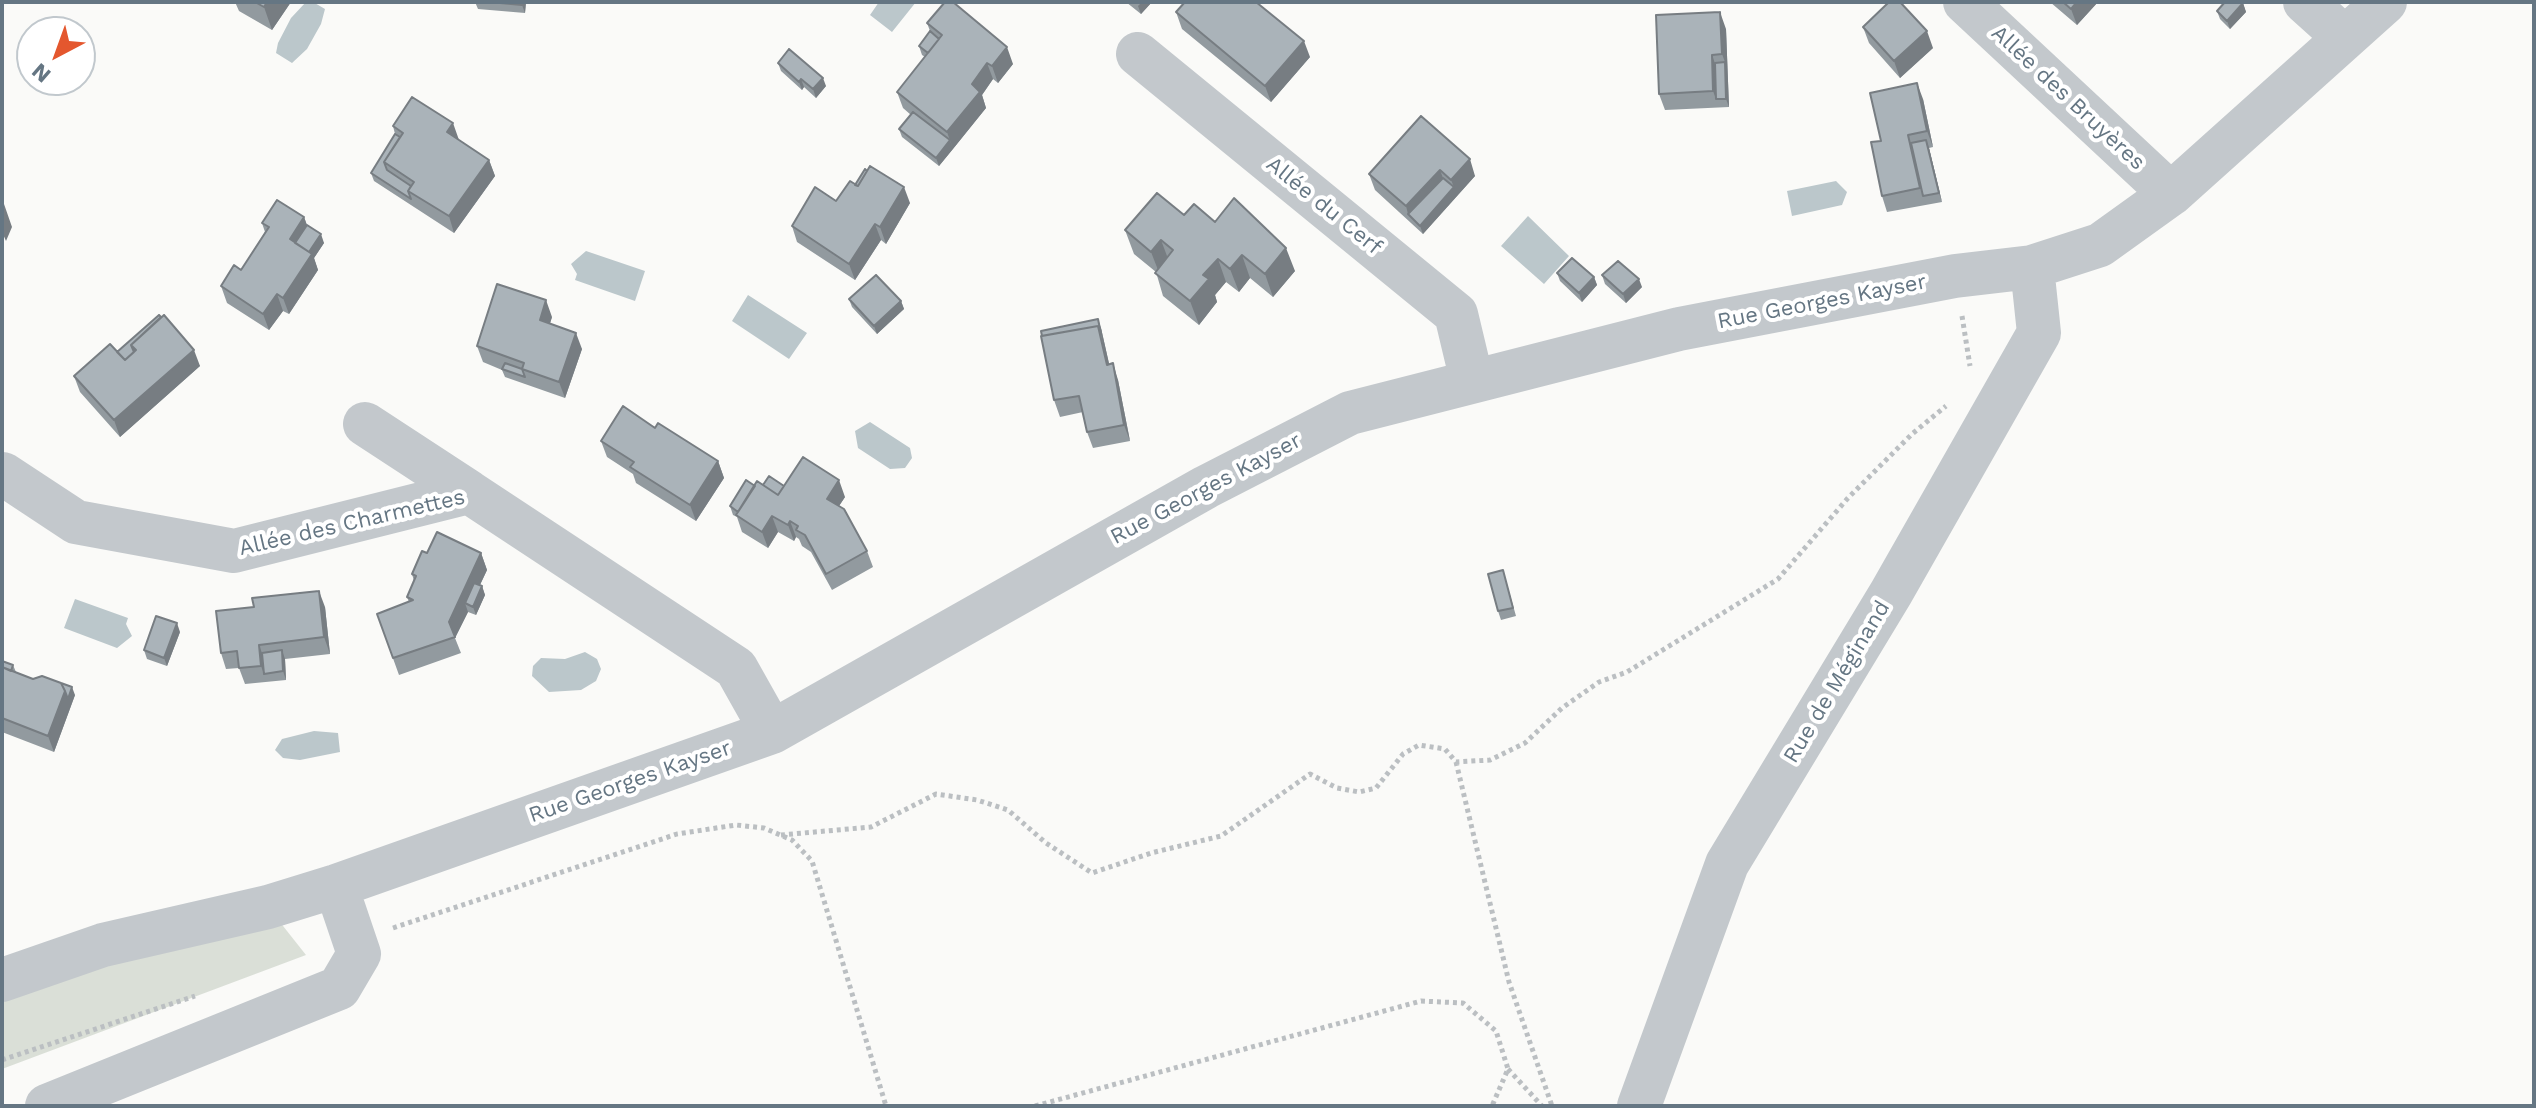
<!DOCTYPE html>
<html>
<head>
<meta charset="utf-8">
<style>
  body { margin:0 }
  #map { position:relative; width:2536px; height:1108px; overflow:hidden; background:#fafaf8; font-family:"Work Sans",sans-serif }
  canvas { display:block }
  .frame { position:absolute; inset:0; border:4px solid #657683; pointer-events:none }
  .north { position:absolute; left:16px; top:16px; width:80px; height:80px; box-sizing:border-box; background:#fff; border:2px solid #c1c8cd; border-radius:50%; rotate:221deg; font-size:22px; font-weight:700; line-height:32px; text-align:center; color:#657683 }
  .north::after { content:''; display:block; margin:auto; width:28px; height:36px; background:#e4572e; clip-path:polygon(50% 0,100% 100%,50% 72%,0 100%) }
</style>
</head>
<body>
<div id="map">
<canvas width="2536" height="1108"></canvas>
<div class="frame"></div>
<div class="north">N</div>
</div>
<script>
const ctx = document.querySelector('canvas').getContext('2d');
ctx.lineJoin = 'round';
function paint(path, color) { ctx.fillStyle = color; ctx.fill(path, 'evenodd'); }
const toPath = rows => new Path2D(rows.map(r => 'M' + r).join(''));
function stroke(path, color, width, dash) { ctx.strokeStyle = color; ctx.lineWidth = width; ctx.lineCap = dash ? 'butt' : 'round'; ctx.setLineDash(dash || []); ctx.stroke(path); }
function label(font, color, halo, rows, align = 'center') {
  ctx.font = font + ' "Work Sans",sans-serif'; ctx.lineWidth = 8; ctx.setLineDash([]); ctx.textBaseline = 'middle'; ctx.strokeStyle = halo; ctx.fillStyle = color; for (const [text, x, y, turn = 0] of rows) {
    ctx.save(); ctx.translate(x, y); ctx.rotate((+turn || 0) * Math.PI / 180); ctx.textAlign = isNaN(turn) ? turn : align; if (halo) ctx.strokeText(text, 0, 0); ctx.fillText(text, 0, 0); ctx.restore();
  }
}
paint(toPath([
  [268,907,306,955,2,1069,2,984]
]), '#dadfd7');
paint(toPath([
  [313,2,325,9,321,24,307,49,292,63,276,53,278,43,291,18,306,2],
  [879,2,916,2,892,32,870,15],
  [1836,181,1847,192,1842,205,1792,216,1787,191],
  [1528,216,1569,256,1544,284,1501,246],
  [586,251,645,271,635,301,575,280,577,274,571,264],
  [748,295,807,333,789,359,732,321],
  [870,422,910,448,912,458,905,468,890,469,858,448,855,431],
  [75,599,128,618,126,624,132,636,117,648,64,628],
  [585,652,597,659,601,669,596,681,581,690,549,692,532,676,533,666,541,658,565,659],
  [314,731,338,733,340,752,300,760,283,758,275,750,282,739]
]), '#bbc7cb');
stroke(toPath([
  [1962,316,1970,366],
  [1456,762,1509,982,1552,1106],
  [781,835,871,827,936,794,977,800,1008,810,1046,843,1092,873,1151,853,1221,836,1310,774,1337,788,1359,792,1376,788,1403,754,1419,745,1445,749,1456,762,1490,760,1525,743,1562,708,1599,682,1627,672,1778,579,1848,498,1912,434,1946,406],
  [393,928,677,834,736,825,764,828,792,840,812,861,886,1106],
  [2,1060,195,996],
  [1508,1069,1542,1106],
  [1035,1106,1421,1001,1463,1003,1496,1031,1508,1069,1492,1106]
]), '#bbbfc2', 5, [4, 4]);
stroke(toPath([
  [1965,2,2171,194],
  [2305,2,2345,38],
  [1138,54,1456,314,1472,381],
  [365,424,469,492],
  [3,474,76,522,234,551,469,492,736,668,772,732],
  [2,980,103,945,268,907,336,886,772,732,1206,487,1350,413,1679,329,1955,276,2032,267,2100,245,2171,194,2385,2],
  [47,1106,339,988,359,954,336,886],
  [1639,1106,1727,864,1891,593,2039,333,2032,267]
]), '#c3c8cc', 44);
paint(toPath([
  [235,2,291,2,272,30,239,11],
  [475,2,526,2,525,13,478,9],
  [1126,2,1152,2,1141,14],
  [2050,2,2098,2,2077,25],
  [2243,3,2246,12,2230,29,2220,19,2217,11],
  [1176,12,1310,57,1271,102,1182,29],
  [927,23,1013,64,998,83,993,79,982,95,986,108,939,166,902,137,899,129,911,115,903,108,897,92,925,57,922,55,919,46,930,31],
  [1863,27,1933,48,1900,78,1869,43],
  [1726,29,1729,107,1665,110,1659,94],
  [778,63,826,86,816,98,804,87,802,90,781,71],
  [1923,99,1933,147,1929,148,1942,202,1887,212,1882,196,1881,141],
  [1421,116,1475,176,1423,234,1375,190,1369,174],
  [393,126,459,140,489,160,495,176,454,233,374,181,371,173,395,134],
  [855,185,910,203,886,244,881,240,855,280,797,242,792,226,836,201],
  [1184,215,1215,222,1295,271,1273,297,1250,278,1239,292,1226,282,1215,295,1217,302,1199,325,1163,296,1156,272,1134,254,1125,230],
  [304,217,307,225,324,243,314,258,318,270,289,314,283,311,269,330,227,303,221,286,241,270,265,232,262,223],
  [1557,273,1594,277,1597,285,1582,302,1560,281],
  [1602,275,1642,287,1626,303,1605,284],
  [849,299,901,301,904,309,877,334,852,307],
  [159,315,200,366,120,437,80,392,74,376,117,352],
  [552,317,550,323,582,349,565,398,505,377,502,370,483,362,477,346],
  [1101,328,1109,364,1118,380,1130,441,1093,448,1087,432,1083,412,1060,417,1054,400],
  [655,428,718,461,724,478,696,521,636,483,633,474,607,457,601,441],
  [763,485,784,486,845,497,839,506,867,551,873,567,832,590,811,552,802,546,799,539,796,537,794,541,778,532,768,548,742,532,737,517,733,515,730,506],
  [427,553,481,553,487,570,480,585,482,586,485,595,476,615,468,612,455,638,461,653,399,675,377,614,409,602,407,597,414,581,412,574],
  [1503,570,1516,616,1501,620,1498,611],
  [325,607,330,654,285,659,286,680,245,684,239,668,226,669,221,653],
  [180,632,167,666,147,659,144,650],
  [2,661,13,665,16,672,75,695,54,752,2,732]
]), '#929a9f');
paint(toPath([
  [267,2,291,2,272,30,264,7],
  [522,2,526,2,525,13,522,5],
  [1142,2,1152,2,1141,14,1138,6],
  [2077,2,2098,2,2077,25,2071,9],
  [2243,3,2246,12,2230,29,2227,21],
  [1720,12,1726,29,1729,107,1726,99,1725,62,1722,54],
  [1927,31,1933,48,1900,78,1894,61],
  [1304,41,1310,57,1271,102,1265,86],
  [1007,47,1013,64,998,83,992,66],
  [1712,55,1718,72,1716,99,1713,91],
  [987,63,993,79,982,95,986,108,953,149,947,132,972,84],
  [823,78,826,86,816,98,813,89],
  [801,79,804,87,802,90,799,82],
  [1917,83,1923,99,1933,147,1927,131],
  [453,123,459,140,447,132],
  [950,140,953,149,939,166,936,158],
  [1926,140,1929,148,1942,202,1939,193],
  [1470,159,1475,176,1423,234,1420,226,1454,187,1451,180],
  [489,160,495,176,454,233,449,216],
  [1440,170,1446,186,1408,214,1406,206],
  [904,187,910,203,886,244,880,227],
  [4,204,12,227,6,241,2,232,2,208],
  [304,217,310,234,299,251,290,239],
  [875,224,881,240,855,280,849,264],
  [321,234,324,243,314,258,318,270,289,314,283,298,306,256],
  [1161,240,1170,264,1160,275,1151,252],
  [1286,248,1295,271,1273,297,1265,274],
  [1242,255,1250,278,1239,292,1230,269],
  [1218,259,1226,282,1215,295,1217,302,1199,325,1190,301,1203,275],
  [1594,277,1597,285,1582,302,1579,293],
  [1639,279,1642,287,1626,303,1623,294],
  [277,294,283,311,269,330,263,314],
  [546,300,552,317,546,336,540,320],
  [901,301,904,309,877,334,874,326],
  [1098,319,1101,328,1113,381,1107,365],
  [576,333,582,349,565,398,559,382],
  [194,350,200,366,120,437,114,420],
  [1113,363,1118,380,1130,441,1124,425],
  [718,461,724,478,696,521,690,505],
  [839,480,845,497,833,515,827,499],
  [772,516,778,532,768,548,762,532],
  [790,521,796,537,794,541,788,525],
  [481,553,487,570,470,606,465,603,468,612,455,638,449,622],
  [482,586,485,595,476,615,473,607],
  [319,591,325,607,330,654,324,637],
  [177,623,180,632,167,666,164,658],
  [259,645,265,661,264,674,261,666],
  [282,650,285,659,286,680,283,671],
  [72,687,75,695,54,752,48,736,65,691]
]), '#777d82');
const building = toPath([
  [255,2,267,2,264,7,255,2],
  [489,2,522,2,522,5,489,2],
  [945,2,953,2,1007,47,992,66,987,63,972,84,980,92,947,132,897,92,942,35,927,23,945,2],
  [1185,2,1256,2,1304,41,1265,86,1176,12,1185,2],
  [1889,2,1900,2,1927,31,1894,61,1863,27,1889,2],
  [2063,2,2077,2,2071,9,2063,2],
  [2225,2,2242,2,2243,3,2227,21,2217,11,2225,2],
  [1720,12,1722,54,1712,55,1713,91,1659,94,1656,15,1720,12],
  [930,31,939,39,928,53,919,46,930,31],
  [789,49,823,78,813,89,801,79,799,82,778,63,789,49],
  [1725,62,1726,99,1716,99,1715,63,1725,62],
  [1917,83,1927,131,1908,135,1920,188,1882,196,1871,142,1881,141,1870,93,1917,83],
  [412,97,453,123,447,132,489,160,449,216,408,191,414,182,384,162,403,133,393,126,412,97],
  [913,112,950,140,936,158,899,129,913,112],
  [1421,116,1470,159,1451,180,1440,170,1406,206,1369,174,1421,116],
  [395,134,400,137,384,162,387,170,411,186,408,191,411,199,371,173,395,134],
  [1926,140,1939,193,1923,196,1911,143,1926,140],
  [870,166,904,187,880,227,875,224,849,264,792,226,815,187,836,201,850,181,858,186,870,166],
  [865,169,867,171,858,186,855,185,865,169],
  [1443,178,1454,187,1420,226,1408,214,1443,178],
  [1157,193,1184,215,1194,204,1215,222,1234,198,1286,248,1265,274,1242,255,1230,269,1218,259,1203,275,1209,279,1190,301,1155,273,1173,250,1161,240,1151,252,1125,230,1157,193],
  [277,200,304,217,290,239,312,254,283,298,277,294,263,314,221,286,234,265,241,270,269,227,262,223,277,200],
  [307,225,321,234,309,252,295,243,307,225],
  [1572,258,1594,277,1579,293,1557,273,1572,258],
  [1618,261,1639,279,1623,294,1602,275,1618,261],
  [876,275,901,301,874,326,849,299,876,275],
  [497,284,546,300,540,320,576,333,559,382,522,369,524,363,477,346,497,284],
  [159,315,161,317,131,345,134,352,125,360,117,352,159,315],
  [164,315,194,350,114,420,74,376,110,344,125,360,136,350,131,345,164,315],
  [1098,319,1101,334,1098,326,1042,336,1041,331,1098,319],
  [1098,326,1107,365,1113,363,1124,425,1087,432,1079,396,1054,400,1041,336,1098,326],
  [505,363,522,369,525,377,502,369,505,363],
  [623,406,655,428,658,423,718,461,690,505,630,467,634,462,601,441,623,406],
  [803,457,839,480,827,499,844,509,867,551,826,574,805,535,796,530,798,526,790,521,788,525,772,516,762,532,736,515,757,481,778,495,803,457],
  [769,476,784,486,778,495,763,485,769,476],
  [746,480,755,486,738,512,730,506,746,480],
  [437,532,481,553,449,622,455,637,393,658,377,614,413,600,407,597,416,576,412,574,422,551,427,553,437,532],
  [1503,570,1513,608,1498,611,1488,574,1503,570],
  [474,583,482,586,473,607,465,603,474,583],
  [319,591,324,637,259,645,261,666,239,668,237,651,221,653,216,611,254,607,252,598,319,591],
  [156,616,177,623,164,658,144,650,156,616],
  [282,650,283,671,264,674,262,653,282,650],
  [2,661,13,665,11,671,2,667,2,661],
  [2,667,33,679,42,676,61,683,65,691,48,736,2,718,2,667],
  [61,683,72,687,68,699,65,691,61,683]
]);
paint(building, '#aab3b9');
stroke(building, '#777d82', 2);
label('22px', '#657683', '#fff', [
  ["Allée des Bruyères",2068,98,43],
  ["Allée du Cerf",1324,206,39],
  ["Rue Georges Kayser",1822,302,-11],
  ["Rue Georges Kayser",1206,489,-28],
  ["Allée des Charmettes",352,523,-13],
  ["Rue de Méginand",1837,682,-59],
  ["Rue Georges Kayser",630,782,-19]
]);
</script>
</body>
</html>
